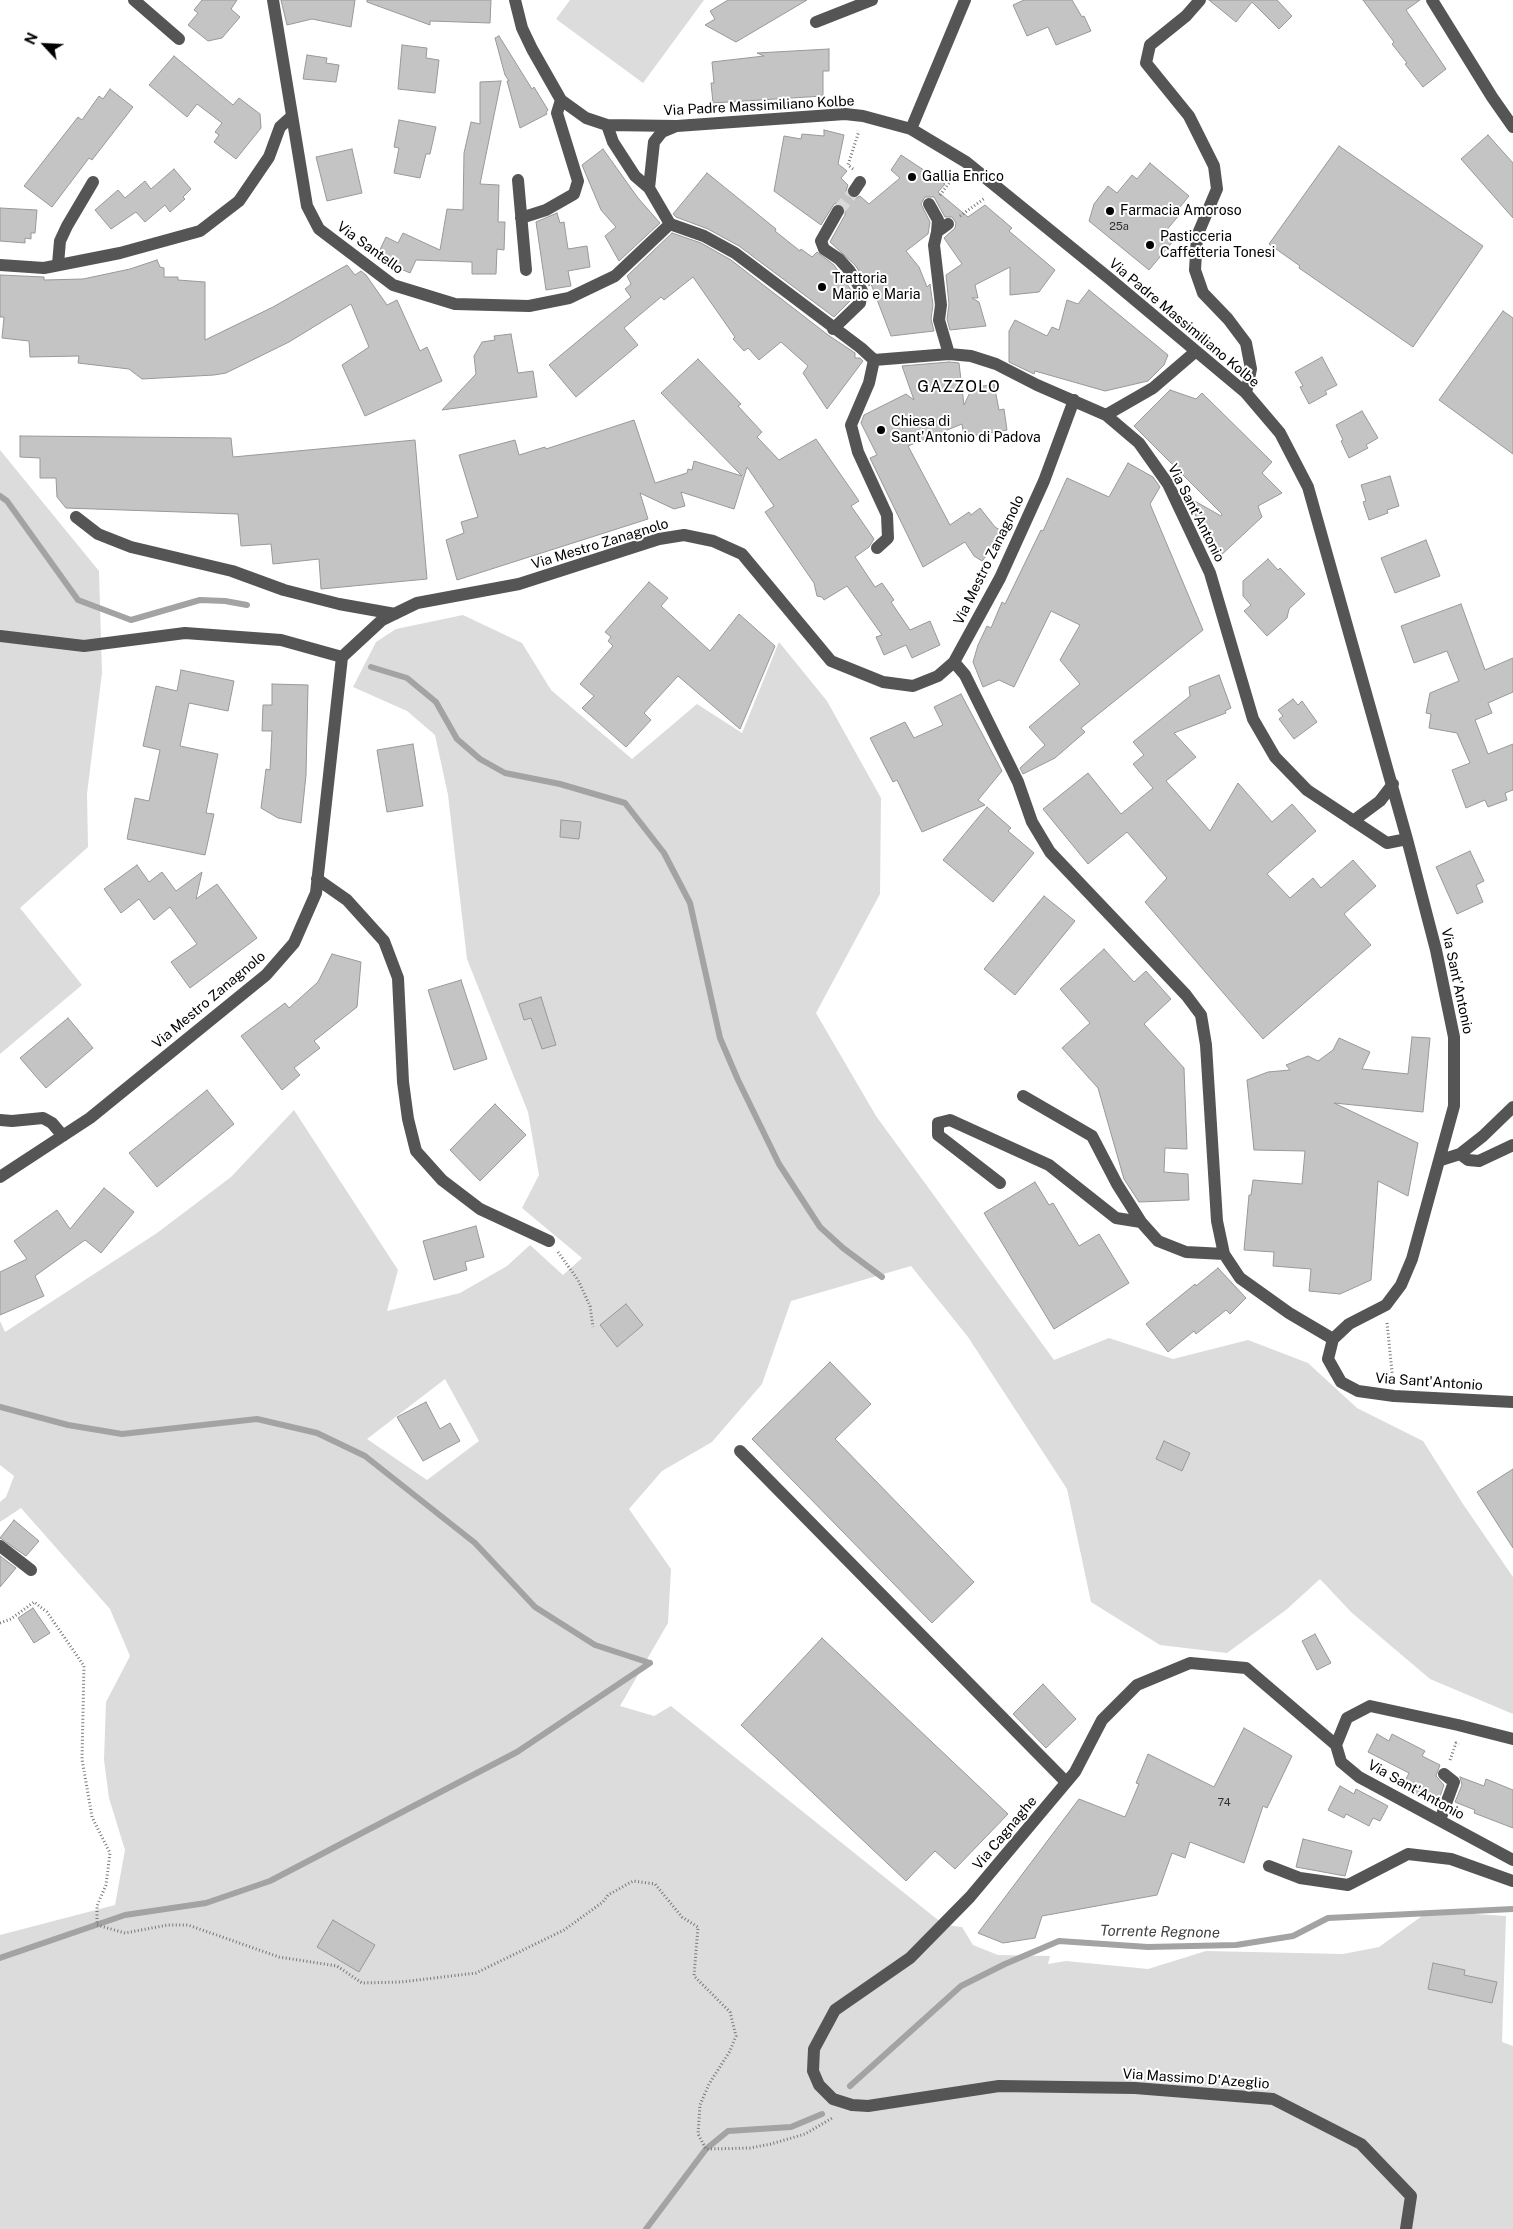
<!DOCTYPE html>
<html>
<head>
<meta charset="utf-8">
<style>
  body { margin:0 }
  #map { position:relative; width:1513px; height:2229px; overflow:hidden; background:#fff; font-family:"Public Sans",sans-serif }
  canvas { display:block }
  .north { position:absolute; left:20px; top:20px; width:50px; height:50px; -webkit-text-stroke:4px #fff; paint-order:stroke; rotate:295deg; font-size:14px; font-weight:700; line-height:20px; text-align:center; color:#000 }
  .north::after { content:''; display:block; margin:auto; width:18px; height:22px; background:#000; clip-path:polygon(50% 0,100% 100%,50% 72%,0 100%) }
</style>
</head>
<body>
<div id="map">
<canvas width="1513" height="2229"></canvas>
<div class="north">N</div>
</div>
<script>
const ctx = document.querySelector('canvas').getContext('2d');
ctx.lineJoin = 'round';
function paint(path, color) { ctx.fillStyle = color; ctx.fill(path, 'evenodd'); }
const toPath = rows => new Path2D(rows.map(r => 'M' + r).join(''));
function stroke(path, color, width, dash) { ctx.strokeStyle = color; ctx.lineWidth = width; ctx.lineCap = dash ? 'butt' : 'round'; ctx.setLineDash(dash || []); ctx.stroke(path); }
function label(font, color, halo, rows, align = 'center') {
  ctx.font = font + ' "Public Sans",sans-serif'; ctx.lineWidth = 4; ctx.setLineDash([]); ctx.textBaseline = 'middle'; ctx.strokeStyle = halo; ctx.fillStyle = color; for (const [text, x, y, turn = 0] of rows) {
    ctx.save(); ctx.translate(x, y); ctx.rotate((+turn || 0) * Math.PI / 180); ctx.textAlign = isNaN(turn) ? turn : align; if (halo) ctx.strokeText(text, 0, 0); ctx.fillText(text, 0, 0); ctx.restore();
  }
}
paint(toPath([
  [570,0,704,0,643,83,556,19],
  [0,450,99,571,102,673,87,794,88,847,20,908,82,985,0,1054],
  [463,615,522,643,551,690,632,759,697,704,742,733,779,642,827,701,881,798,880,894,816,1013,876,1116,1054,1360,1109,1338,1173,1359,1248,1340,1308,1363,1357,1408,1423,1441,1463,1504,1513,1577,1513,1714,1430,1679,1351,1612,1320,1579,1286,1610,1227,1653,1160,1645,1091,1602,1067,1489,968,1337,911,1266,791,1301,762,1384,712,1442,662,1471,629,1509,671,1569,668,1623,620,1706,654,1716,671,1706,933,1916,945,1925,962,1927,973,1945,998,1955,1050,1956,1048,1964,1066,1961,1148,1969,1206,1951,1343,1954,1379,1947,1429,1911,1506,1916,1502,2042,1513,2046,1513,2229,0,2229,0,1935,115,1905,125,1850,109,1798,104,1760,106,1702,130,1656,110,1609,21,1508,0,1522,0,1502,6,1497,14,1476,0,1465,0,1321,5,1332,157,1233,231,1177,294,1110,398,1270,387,1311,460,1293,507,1266,530,1245,563,1275,582,1258,522,1208,539,1175,528,1112,467,959,448,795,435,735,407,711,353,687,376,642,396,629],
  [445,1379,479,1441,427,1480,367,1439]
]), '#dcdcdc');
stroke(toPath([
  [0,496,7,501,78,600,131,620,200,600,225,601,247,605],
  [371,667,407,678,436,702,457,739,480,759,505,773,560,784,625,803,664,853,690,903,720,1038,738,1080,779,1164,820,1227,843,1248,882,1277],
  [0,1407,68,1425,122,1434,257,1419,317,1433,365,1456,475,1543,535,1607,595,1645,650,1663],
  [0,1958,125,1915,206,1903,270,1881,517,1752,650,1663],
  [850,2086,961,1986,1005,1964,1059,1941,1148,1947,1236,1945,1293,1936,1328,1918,1513,1909],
  [646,2229,706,2149,728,2131,791,2127,822,2114]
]), '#a3a3a3', 6);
const building = toPath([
  [202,0,237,0,231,9,240,17,222,38,208,41,188,25,198,13,194,10,202,0],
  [281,0,355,0,351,27,312,19,287,25,281,0],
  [367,0,491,0,490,23,430,21,430,25,367,2,367,0],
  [728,0,807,0,736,42,705,25,715,19,710,11,728,0],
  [1024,0,1072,0,1082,17,1084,16,1091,31,1056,45,1048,27,1027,36,1013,5,1024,0],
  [1209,0,1277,0,1292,16,1279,29,1252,2,1236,22,1209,0],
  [1363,0,1420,0,1406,10,1446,69,1423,87,1405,64,1407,63,1392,44,1394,42,1363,0],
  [499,36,532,89,534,87,548,110,546,112,547,114,520,128,507,81,509,81,505,75,495,38,499,36],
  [402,45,427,48,426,58,439,60,435,93,398,89,402,45],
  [829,49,829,71,823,71,823,96,713,103,711,83,714,83,712,62,764,56,757,53,829,49],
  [307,55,327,58,326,63,339,65,336,82,303,79,307,55],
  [174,56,233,105,239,98,260,114,261,128,236,159,214,142,219,135,215,132,222,123,197,104,187,117,149,85,174,56],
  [501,81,480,184,499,185,498,222,505,222,504,250,497,249,496,274,472,274,472,262,416,260,410,273,376,258,386,237,398,243,403,233,440,250,447,209,463,210,464,153,471,122,480,124,480,82,501,81],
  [110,89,133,107,92,160,89,158,52,207,24,186,78,117,82,120,99,96,103,99,110,89],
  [399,120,436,127,430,154,426,154,420,178,394,173,399,148,394,147,399,120],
  [824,130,844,135,838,164,847,171,841,178,848,185,846,191,850,198,854,199,860,196,869,204,900,178,891,170,901,155,945,184,938,192,968,217,985,205,1012,228,1009,231,1055,270,1039,292,1010,295,1010,267,975,285,978,298,972,298,979,302,986,326,950,330,947,319,949,304,946,275,962,264,944,238,955,228,956,223,952,217,945,217,934,197,925,197,921,204,930,222,928,234,906,251,919,267,927,287,930,284,933,305,931,319,934,331,891,336,871,284,869,286,855,265,830,242,845,215,845,206,838,203,834,204,821,225,774,191,784,136,801,139,802,134,824,136,824,130],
  [1488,135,1513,163,1513,218,1461,159,1488,135],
  [1339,146,1483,246,1413,347,1299,268,1300,266,1269,244,1339,146],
  [352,149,362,193,327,201,316,157,352,149],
  [603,149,638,198,660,223,619,261,605,236,616,227,601,210,582,165,603,149],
  [1150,163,1189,196,1176,212,1180,214,1165,232,1174,240,1149,270,1089,221,1094,204,1108,186,1117,193,1132,175,1137,179,1150,163],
  [174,169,191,189,183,197,185,199,170,212,165,205,145,222,136,212,111,229,95,210,118,190,125,198,145,181,151,189,174,169],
  [707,173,776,229,775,231,800,251,801,249,812,257,817,252,834,265,853,293,852,299,834,317,739,246,708,229,676,217,673,214,707,173],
  [0,208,37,210,35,233,31,233,31,239,25,238,25,243,0,241,0,208],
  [557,213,560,223,564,222,568,249,587,246,590,267,568,271,571,286,546,290,536,222,557,213],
  [672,233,701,243,731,260,828,335,855,353,855,358,860,358,863,361,827,409,803,373,808,366,781,342,759,360,748,348,744,351,733,339,735,337,693,277,664,300,661,297,624,328,638,345,576,397,549,365,631,297,625,289,631,284,627,276,672,233],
  [157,260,160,267,164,268,164,277,178,277,178,280,205,282,205,340,273,307,347,265,355,275,361,271,366,275,387,305,397,300,420,351,427,347,442,381,365,416,342,365,369,347,351,304,289,342,226,373,214,375,142,379,129,369,78,363,79,356,30,357,29,341,2,338,4,317,0,317,0,275,44,277,44,280,83,279,130,269,157,260],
  [1089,290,1168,355,1164,365,1148,381,1105,391,1035,371,1034,374,1009,362,1009,331,1015,320,1047,336,1052,327,1059,330,1067,300,1078,304,1089,290],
  [1503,311,1513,318,1513,454,1439,400,1503,311],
  [511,334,518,373,533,371,537,397,442,410,476,374,474,356,482,342,495,340,494,336,511,334],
  [1322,357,1337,385,1325,391,1327,394,1309,404,1300,387,1303,386,1295,372,1322,357],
  [698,359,741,404,738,406,762,432,757,437,779,460,816,439,859,501,851,506,874,539,869,547,855,557,875,587,882,583,894,600,891,602,910,630,930,621,940,645,912,658,906,645,884,655,876,637,882,635,847,586,824,600,822,597,817,596,814,583,765,512,774,506,747,467,734,509,681,492,685,506,674,509,640,493,648,519,457,580,446,540,464,533,461,522,478,517,459,455,515,440,519,455,545,447,546,449,634,420,655,483,687,473,688,469,692,470,694,461,742,476,661,393,698,359],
  [949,362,959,363,964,405,972,388,994,384,999,410,1004,409,1007,430,964,437,962,424,908,446,950,525,969,512,971,515,980,508,995,527,1005,533,982,561,974,556,965,542,923,567,870,458,877,455,861,423,864,415,906,394,914,400,902,366,949,362],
  [1170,390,1196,399,1202,393,1272,462,1262,473,1282,493,1258,506,1262,517,1217,559,1186,496,1221,516,1222,514,1134,426,1170,390],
  [1362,411,1378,438,1366,445,1368,448,1349,458,1341,441,1343,440,1336,425,1362,411],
  [20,436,231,438,233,457,415,440,427,579,321,589,319,559,273,564,271,544,241,546,238,514,66,508,57,497,56,478,40,478,40,458,20,457,20,436],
  [1128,463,1153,477,1160,487,1150,504,1203,630,1081,728,1085,732,1055,758,1023,774,1020,768,1045,745,1029,727,1080,684,1060,660,1080,625,1051,611,1014,687,999,680,983,687,973,662,978,645,987,626,991,628,1002,602,1005,604,1041,530,1043,531,1067,478,1109,497,1128,463],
  [1390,476,1399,506,1387,510,1388,513,1369,520,1363,502,1366,501,1361,485,1390,476],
  [1426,540,1440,576,1395,593,1381,558,1426,540],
  [1268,559,1278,570,1280,568,1305,594,1289,609,1287,618,1267,636,1244,611,1251,605,1243,596,1243,581,1268,559],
  [649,582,668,598,661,606,710,651,739,614,775,646,740,729,678,676,644,713,651,720,626,747,582,708,594,696,580,684,613,646,608,641,611,637,605,632,649,582],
  [1461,604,1485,670,1513,658,1513,692,1488,703,1492,713,1475,720,1488,754,1513,744,1513,790,1505,793,1507,800,1488,807,1485,800,1466,808,1452,770,1470,763,1457,733,1429,728,1431,714,1426,713,1430,693,1459,681,1447,651,1414,663,1401,626,1461,604],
  [181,670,234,681,228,711,189,703,180,746,218,754,206,813,214,814,205,855,127,839,135,798,149,801,160,750,143,746,156,686,177,691,181,670],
  [1219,675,1231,708,1225,711,1226,713,1174,733,1196,757,1166,781,1210,831,1238,783,1272,822,1292,804,1316,831,1267,874,1290,898,1313,878,1321,888,1353,860,1376,886,1344,914,1371,945,1263,1039,1145,902,1167,878,1127,832,1088,864,1043,809,1088,773,1121,814,1153,788,1133,764,1144,755,1133,742,1190,696,1189,687,1219,675],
  [272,684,308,685,306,775,301,823,278,818,261,808,266,769,270,770,272,731,262,731,263,705,272,705,272,684],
  [961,694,1002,771,978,800,985,805,922,832,897,780,893,782,870,738,905,722,914,738,943,725,934,707,961,694],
  [1293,699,1298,705,1302,701,1317,722,1294,739,1279,719,1283,716,1278,710,1293,699],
  [413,744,423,806,387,812,377,750,413,744],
  [987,807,1011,828,1008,831,1034,853,993,902,943,860,987,807],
  [561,820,581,822,579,839,560,837,561,820],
  [1470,851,1484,881,1476,885,1483,902,1457,914,1436,867,1470,851],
  [137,865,149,882,162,872,176,891,202,872,196,899,217,884,257,938,190,988,171,962,197,944,170,907,154,920,139,899,121,913,104,889,137,865],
  [1044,896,1075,921,1015,995,984,969,1044,896],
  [1104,949,1134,982,1146,971,1171,999,1144,1024,1184,1068,1187,1149,1165,1148,1164,1172,1188,1174,1189,1200,1139,1202,1124,1179,1098,1088,1062,1048,1090,1023,1060,989,1104,949],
  [332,954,361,962,357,1007,314,1041,320,1048,294,1068,300,1075,282,1090,241,1036,285,1003,289,1008,318,982,332,954],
  [461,980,487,1059,454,1070,428,990,461,980],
  [541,997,556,1045,542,1049,531,1018,524,1020,519,1004,541,997],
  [68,1018,93,1048,46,1088,20,1058,68,1018],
  [1412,1037,1430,1038,1423,1112,1334,1103,1418,1143,1408,1196,1378,1181,1371,1280,1340,1294,1309,1291,1311,1269,1273,1266,1274,1252,1244,1250,1249,1195,1251,1195,1253,1180,1302,1184,1305,1151,1254,1150,1247,1080,1268,1072,1290,1070,1286,1065,1308,1056,1318,1061,1333,1050,1339,1038,1370,1052,1362,1069,1408,1074,1412,1037],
  [207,1090,234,1124,157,1187,129,1153,207,1090],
  [495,1104,526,1135,480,1181,450,1150,495,1104],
  [1035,1182,1049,1205,1053,1203,1079,1246,1099,1234,1129,1283,1054,1329,984,1213,1035,1182],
  [104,1188,134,1212,101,1253,85,1240,35,1276,44,1296,0,1315,0,1272,27,1259,14,1241,57,1210,70,1229,104,1188],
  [476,1226,484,1257,465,1262,467,1270,434,1280,423,1241,476,1226],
  [1218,1268,1246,1298,1230,1314,1226,1310,1196,1334,1194,1331,1168,1352,1146,1324,1195,1284,1196,1286,1218,1268],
  [626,1304,643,1325,617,1347,600,1325,626,1304],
  [830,1362,871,1404,835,1439,974,1582,932,1623,752,1439,830,1362],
  [426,1402,440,1429,450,1423,460,1441,423,1461,397,1417,426,1402],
  [1164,1441,1190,1453,1182,1471,1156,1459,1164,1441],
  [1513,1469,1513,1548,1477,1492,1513,1469],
  [14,1520,39,1541,26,1556,0,1538,14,1520],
  [0,1556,16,1568,0,1587,0,1556],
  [33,1608,50,1633,34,1643,18,1618,33,1608],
  [1315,1634,1331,1663,1317,1670,1302,1641,1315,1634],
  [822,1638,1008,1814,955,1869,935,1851,906,1881,741,1725,822,1638],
  [1043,1684,1076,1719,1046,1748,1013,1714,1043,1684],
  [1244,1728,1292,1756,1267,1808,1263,1806,1244,1863,1190,1842,1185,1858,1172,1853,1157,1895,1042,1916,1035,1938,1003,1943,978,1933,1079,1799,1125,1817,1139,1784,1136,1783,1148,1754,1214,1787,1244,1728],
  [1377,1734,1389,1741,1392,1734,1425,1751,1422,1756,1440,1765,1436,1776,1444,1785,1437,1805,1402,1787,1409,1773,1368,1752,1377,1734],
  [1460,1777,1484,1786,1486,1779,1513,1790,1513,1828,1474,1813,1475,1810,1455,1802,1462,1785,1460,1777],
  [1340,1786,1354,1794,1356,1789,1388,1806,1380,1821,1373,1818,1369,1826,1346,1814,1344,1818,1328,1810,1340,1786],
  [1303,1839,1352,1851,1345,1876,1296,1867,1303,1839],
  [333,1920,375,1945,359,1972,317,1947,333,1920],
  [1433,1963,1465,1970,1464,1975,1497,1982,1492,2003,1428,1989,1433,1963]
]);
paint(building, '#c4c4c4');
stroke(building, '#999', 1);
stroke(toPath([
  [838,211,854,191]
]), '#d9d9d9', 12, [12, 6]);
stroke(toPath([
  [853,169,848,165,859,131],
  [940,195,956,174],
  [960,216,985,198],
  [558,1252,578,1280,590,1306,593,1327],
  [1387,1323,1393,1381],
  [0,1623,11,1619,34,1602,47,1612,84,1666,82,1759,92,1817,110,1853,106,1885,97,1906,97,1925,125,1933,168,1925,188,1925,279,1957,337,1966,362,1983,401,1982,476,1973,564,1930,603,1902,608,1895,633,1881,655,1884,682,1917,698,1927,694,1976,730,2012,736,2036,730,2051,709,2084,700,2105,698,2134,706,2149,750,2148,771,2144,805,2134,834,2117],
  [1450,1760,1456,1743,1459,1744]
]), '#777', 3, [1, 2.5]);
stroke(toPath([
  [134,0,179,39],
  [273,0,307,206,319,229,393,285,455,304,529,306,569,298,615,276,670,224],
  [515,0,522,28,532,49,561,100,586,118,607,125,677,126,845,114,863,116,911,129],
  [965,0,911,129,966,162,1110,279,1246,393,1280,433,1308,487,1407,839,1436,950,1454,1037,1454,1106,1412,1259,1401,1285,1386,1305,1349,1324,1333,1339,1328,1359,1341,1382,1358,1391,1394,1396,1513,1402],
  [1200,0,1186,16,1150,45,1146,63,1189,116,1214,166,1217,189,1197,236,1195,270,1203,293,1228,319,1246,343,1251,369,1246,393],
  [1432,0,1492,97,1513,127],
  [816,22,872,0],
  [607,125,613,142,635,176,649,188,670,224,704,236,735,253,861,348,874,360],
  [518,180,526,270],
  [649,188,654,142,662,132,674,127],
  [854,191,860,182],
  [929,204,938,220,937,232],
  [521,218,546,210,574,194,578,181,557,113,561,100],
  [948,224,937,232,934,245,941,305,939,320,949,354],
  [58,264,60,241,67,226,93,182],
  [0,265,44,268,120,253,200,231,239,201,269,157,280,127,291,117],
  [833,329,860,303,862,291,849,270,839,259,824,249,821,241,838,211],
  [874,360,949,354,971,356,996,364,1037,385,1106,415,1139,443,1168,484,1210,573,1253,719,1275,757,1307,790,1387,843,1407,839],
  [874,360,869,383,851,425,858,452,887,515,888,538,877,548],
  [1106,415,1153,388,1195,352],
  [76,517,98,534,131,547,232,571,284,590,339,604,395,614],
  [0,636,84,646,185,633,281,640,342,657],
  [954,662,965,675,1018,782,1032,822,1050,852,1186,995,1201,1015,1206,1045,1217,1221,1224,1254,1240,1278,1289,1313,1333,1339],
  [1353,821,1380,801,1393,784],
  [317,879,347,900,384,941,398,978,403,1082,408,1119,416,1151,442,1180,480,1209,549,1241],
  [1023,1096,1092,1136,1117,1184,1141,1222,1158,1241,1186,1252,1224,1254],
  [0,1120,12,1121,43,1118,52,1123,63,1136],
  [1460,1154,1468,1160,1479,1161,1513,1145],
  [1441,1160,1460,1154,1483,1136,1513,1107],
  [0,1177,90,1118,266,975,294,943,316,893,342,657,382,620,417,603,519,584,659,539,684,535,713,541,742,554,831,661,883,682,913,686,938,676,954,662,1000,578,1044,481,1074,400],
  [1000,1183,938,1135,938,1123,950,1120,1049,1165,1116,1218,1141,1222],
  [740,1451,1066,1782],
  [0,1546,31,1570],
  [1513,1739,1458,1725,1370,1706,1347,1718,1336,1745,1341,1762,1359,1777,1513,1860],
  [1336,1745,1246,1668,1190,1663,1137,1685,1102,1720,1075,1772,970,1897,910,1958,835,2010,814,2049,813,2071,819,2085,833,2099,852,2105,868,2106,999,2086,1135,2088,1273,2099,1361,2144,1411,2196,1406,2229],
  [1440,1820,1454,1782,1444,1774],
  [1269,1866,1300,1878,1348,1885,1408,1854,1451,1859,1513,1881]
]), '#555', 12);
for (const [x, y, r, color] of [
  [912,177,5,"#000"],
  [1110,211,5,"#000"],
  [1150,245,5,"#000"],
  [822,287,5,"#000"],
  [881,430,5,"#000"]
]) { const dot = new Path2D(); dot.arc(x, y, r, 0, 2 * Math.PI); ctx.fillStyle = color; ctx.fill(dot); stroke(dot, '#fff', 2); }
label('11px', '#313131', null, [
  ["25a",1119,227],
  ["74",1224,1803]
]);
label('14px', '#000', '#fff', [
  ["Via Padre Massimiliano Kolbe",759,106,-3],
  ["Via Santello",370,248,36],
  ["Via Padre Massimiliano Kolbe",1184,323,40],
  ["Via Sant'Antonio",1196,513,63],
  ["Via Mestro Zanagnolo",600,544,-17],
  ["Via Mestro Zanagnolo",989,560,-64],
  ["Via Sant'Antonio",1457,981,78],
  ["Via Mestro Zanagnolo",209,1000,-40],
  ["Via Sant'Antonio",1429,1382,4],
  ["Via Sant'Antonio",1416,1790,29],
  ["Via Cagnaghe",1005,1833,-50],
  ["Via Massimo D'Azeglio",1196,2079,4]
]);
label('14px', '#000', '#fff', [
  ["Gallia Enrico",922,177],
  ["Farmacia Amoroso",1120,211],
  ["Pasticceria",1160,237],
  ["Caffetteria Tonesi",1160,253],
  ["Trattoria",832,279],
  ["Mario e Maria",832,295],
  ["Chiesa di",891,422],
  ["Sant'Antonio di Padova",891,438]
], 'left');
label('italic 15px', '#444', '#fff', [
  ["Torrente Regnone",1160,1932,1]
]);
ctx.letterSpacing = '1px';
label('16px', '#000', '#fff', [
  ["GAZZOLO",959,387]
]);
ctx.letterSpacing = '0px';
</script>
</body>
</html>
